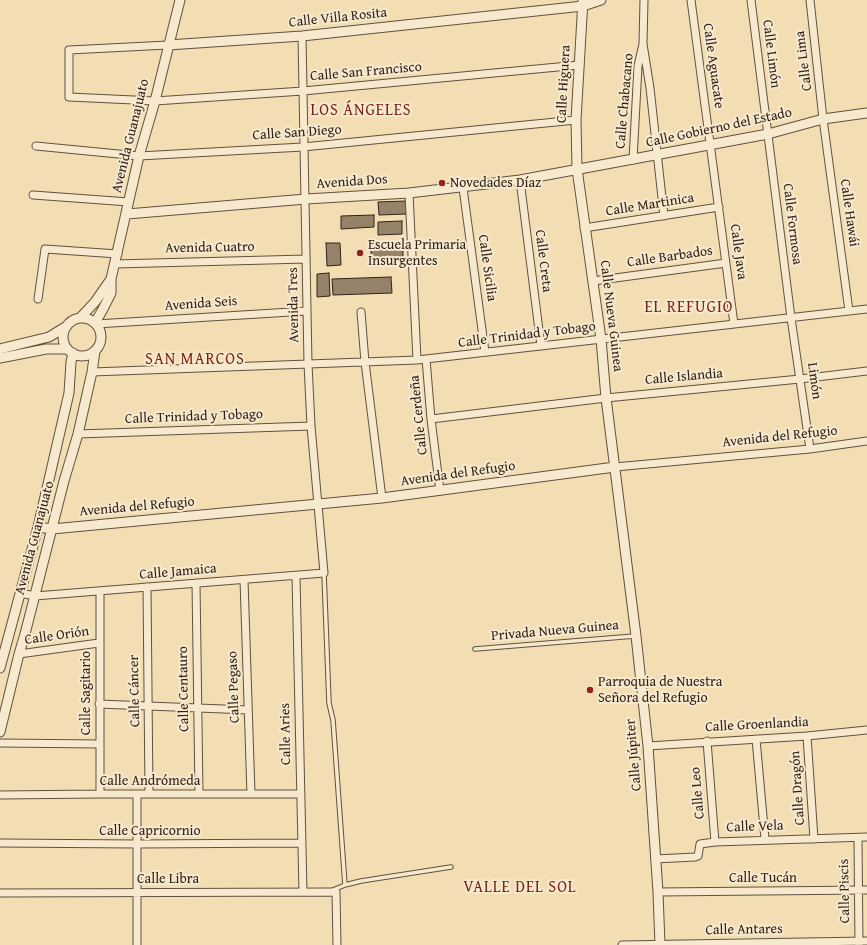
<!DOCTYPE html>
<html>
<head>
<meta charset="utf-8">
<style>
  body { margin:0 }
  canvas { display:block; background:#f3ddb3 }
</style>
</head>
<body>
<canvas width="867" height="945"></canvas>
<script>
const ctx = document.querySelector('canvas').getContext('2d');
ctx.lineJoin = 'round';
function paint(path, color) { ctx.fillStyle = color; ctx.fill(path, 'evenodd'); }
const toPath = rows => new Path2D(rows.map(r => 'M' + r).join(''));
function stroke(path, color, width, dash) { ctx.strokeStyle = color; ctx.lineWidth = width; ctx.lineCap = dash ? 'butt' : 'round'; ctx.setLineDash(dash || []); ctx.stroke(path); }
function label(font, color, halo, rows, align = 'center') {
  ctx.font = font + ' "Gentium Book Plus",serif'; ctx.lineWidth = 4; ctx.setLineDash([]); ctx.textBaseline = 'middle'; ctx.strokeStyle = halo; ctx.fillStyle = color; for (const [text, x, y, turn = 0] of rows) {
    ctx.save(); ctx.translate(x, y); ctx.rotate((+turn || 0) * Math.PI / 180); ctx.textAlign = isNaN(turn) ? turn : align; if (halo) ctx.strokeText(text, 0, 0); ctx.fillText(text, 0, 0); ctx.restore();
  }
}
const building = toPath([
  [406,201,407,214,379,215,378,202,406,201],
  [374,215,374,227,341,229,341,216,374,215],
  [402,221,402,234,378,235,378,222,402,221],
  [326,243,340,243,341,265,327,266,326,243],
  [371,248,403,248,403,261,371,261,371,248],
  [329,273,330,296,317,297,317,274,329,273],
  [391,277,392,293,333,295,332,279,391,277]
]);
paint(building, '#958369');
stroke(building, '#302219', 1);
const service = toPath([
  [324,573,329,703,333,720,345,885],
  [475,649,635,636],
  [333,890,345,885,361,881,451,867]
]);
const minor = toPath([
  [691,0,734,324],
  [751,0,791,318,810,449],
  [810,0,823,119,849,311],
  [643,44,650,88,664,216],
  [168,45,69,50,69,97,155,101,303,91,579,65],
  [36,146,139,156,303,147,576,120],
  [633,160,638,66,643,44,644,0],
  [520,180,541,346],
  [463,188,485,352],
  [409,193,417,360],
  [33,195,129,202],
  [584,228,719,207],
  [115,264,306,259],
  [593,281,726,263],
  [38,299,45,249,118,254],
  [361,312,365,362,382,498],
  [96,324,307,311],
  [426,359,431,419,440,491],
  [92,372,417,360,867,309],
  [431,419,606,398,800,379,867,371],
  [78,434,311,426],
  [615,467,810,449,867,441],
  [296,576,303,892],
  [244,580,251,794],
  [196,583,199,794],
  [147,587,149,794],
  [100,591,100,794],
  [20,593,35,596,324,573,311,426,308,364,302,36],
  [19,654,99,643],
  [99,704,248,710],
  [807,736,814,839],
  [756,739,765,839],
  [707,741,715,842],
  [0,743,100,744],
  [648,746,807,736,867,730],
  [0,795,100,794,300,794],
  [858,838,859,945],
  [0,843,137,844,301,843],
  [655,859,695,857,698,856,700,844,715,842,867,837],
  [658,892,867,890],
  [0,893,336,892,337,945],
  [137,945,137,794],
  [622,945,867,941]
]);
const tertiary = toPath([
  [583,0,576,120,577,169,601,339,606,398,636,636,648,746,658,892,660,945],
  [168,45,302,36,583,6,601,0],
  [127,214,306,199,409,193,520,180,768,134,823,119,867,113],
  [80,318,95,302,111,279],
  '63 337a19 19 0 1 1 38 0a19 19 0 1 1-38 0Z',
  [95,323,103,309,111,293,111,279,139,156,155,101,180,0],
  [0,349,49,337,67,326],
  [0,358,46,349,67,349],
  [38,527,52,529,382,498,615,467],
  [0,668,38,527,69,393,71,362,73,353],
  [0,732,19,654,25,634,64,481,78,434,92,372,95,351]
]);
stroke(service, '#615140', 5.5);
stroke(minor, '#615140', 9);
stroke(tertiary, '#615140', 11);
stroke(service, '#f7e9ce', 3.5);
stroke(minor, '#f7e9ce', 7);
stroke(tertiary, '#f7e9ce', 9);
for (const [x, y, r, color] of [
  [442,183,4,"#8f2418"],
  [360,253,4,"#8f2418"],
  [590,690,4,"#8f2418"]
]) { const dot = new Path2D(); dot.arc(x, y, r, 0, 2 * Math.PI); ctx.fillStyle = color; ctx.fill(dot); stroke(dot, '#f7e9ce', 1.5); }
label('14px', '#302219', '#f7e9ce', [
  ["Calle Villa Rosita",338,18,-6],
  ["Calle Limón",771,54,83],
  ["Calle Lima",804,61,-97],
  ["Calle Aguacate",713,66,82],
  ["Calle San Francisco",366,72,-5],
  ["Calle Higuera",564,84,-87],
  ["Calle Chabacano",625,101,-85],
  ["Calle Gobierno del Estado",719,128,-12],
  ["Calle San Diego",297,133,-4],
  ["Avenida Guanajuato",131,136,-76],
  ["Avenida Dos",352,182,-4],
  ["Calle Martinica",650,205,-9],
  ["Calle Hawái",849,213,82],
  ["Calle Formosa",792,224,83],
  ["Avenida Cuatro",210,248,-1],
  ["Calle Java",738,252,82],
  ["Calle Barbados",670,257,-8],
  ["Calle Creta",543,261,83],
  ["Calle Sicilia",487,268,82],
  ["Avenida Seis",201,304,-4],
  ["Avenida Tres",294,305,-91],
  ["Calle Nueva Guinea",611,316,83],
  ["Calle Trinidad y Tobago",527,335,-7],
  ["Calle Islandia",684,377,-5],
  ["Limón",814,381,82],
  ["Calle Cerdeña",419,415,-96],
  ["Calle Trinidad y Tobago",194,417,-2],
  ["Avenida del Refugio",780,437,-6],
  ["Avenida del Refugio",458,474,-8],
  ["Avenida del Refugio",137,507,-5],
  ["Avenida Guanajuato",35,538,-75],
  ["Calle Jamaica",178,572,-5],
  ["Privada Nueva Guinea",555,631,-5],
  ["Calle Orión",57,636,-8],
  ["Calle Pegaso",234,687,-92],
  ["Calle Centauro",184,689,-91],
  ["Calle Cáncer",135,691,-91],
  ["Calle Sagitario",86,693,-90],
  ["Calle Groenlandia",757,725,-3],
  ["Calle Aries",286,734,-91],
  ["Calle Júpiter",634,755,-95],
  ["Calle Andrómeda",150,781],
  ["Calle Dragón",798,788,-94],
  ["Calle Leo",698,793,-95],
  ["Calle Vela",755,827,-2],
  ["Calle Capricornio",150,831],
  ["Calle Tucán",763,878],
  ["Calle Libra",168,879],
  ["Calle Piscis",845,891,-91],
  ["Calle Antares",744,930,-1]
]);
label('14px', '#302219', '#f7e9ce', [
  ["Novedades Díaz",450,183],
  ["Escuela Primaria",368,245],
  ["Insurgentes",368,261],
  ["Parroquia de Nuestra",598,682],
  ["Señora del Refugio",598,698]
], 'left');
ctx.letterSpacing = '1px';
label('16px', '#7a1f14', '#f7e9ce', [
  ["LOS ÁNGELES",361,111],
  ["EL REFUGIO",689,308],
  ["SAN MARCOS",195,360],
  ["VALLE DEL SOL",520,888]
]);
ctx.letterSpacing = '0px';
</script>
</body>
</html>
